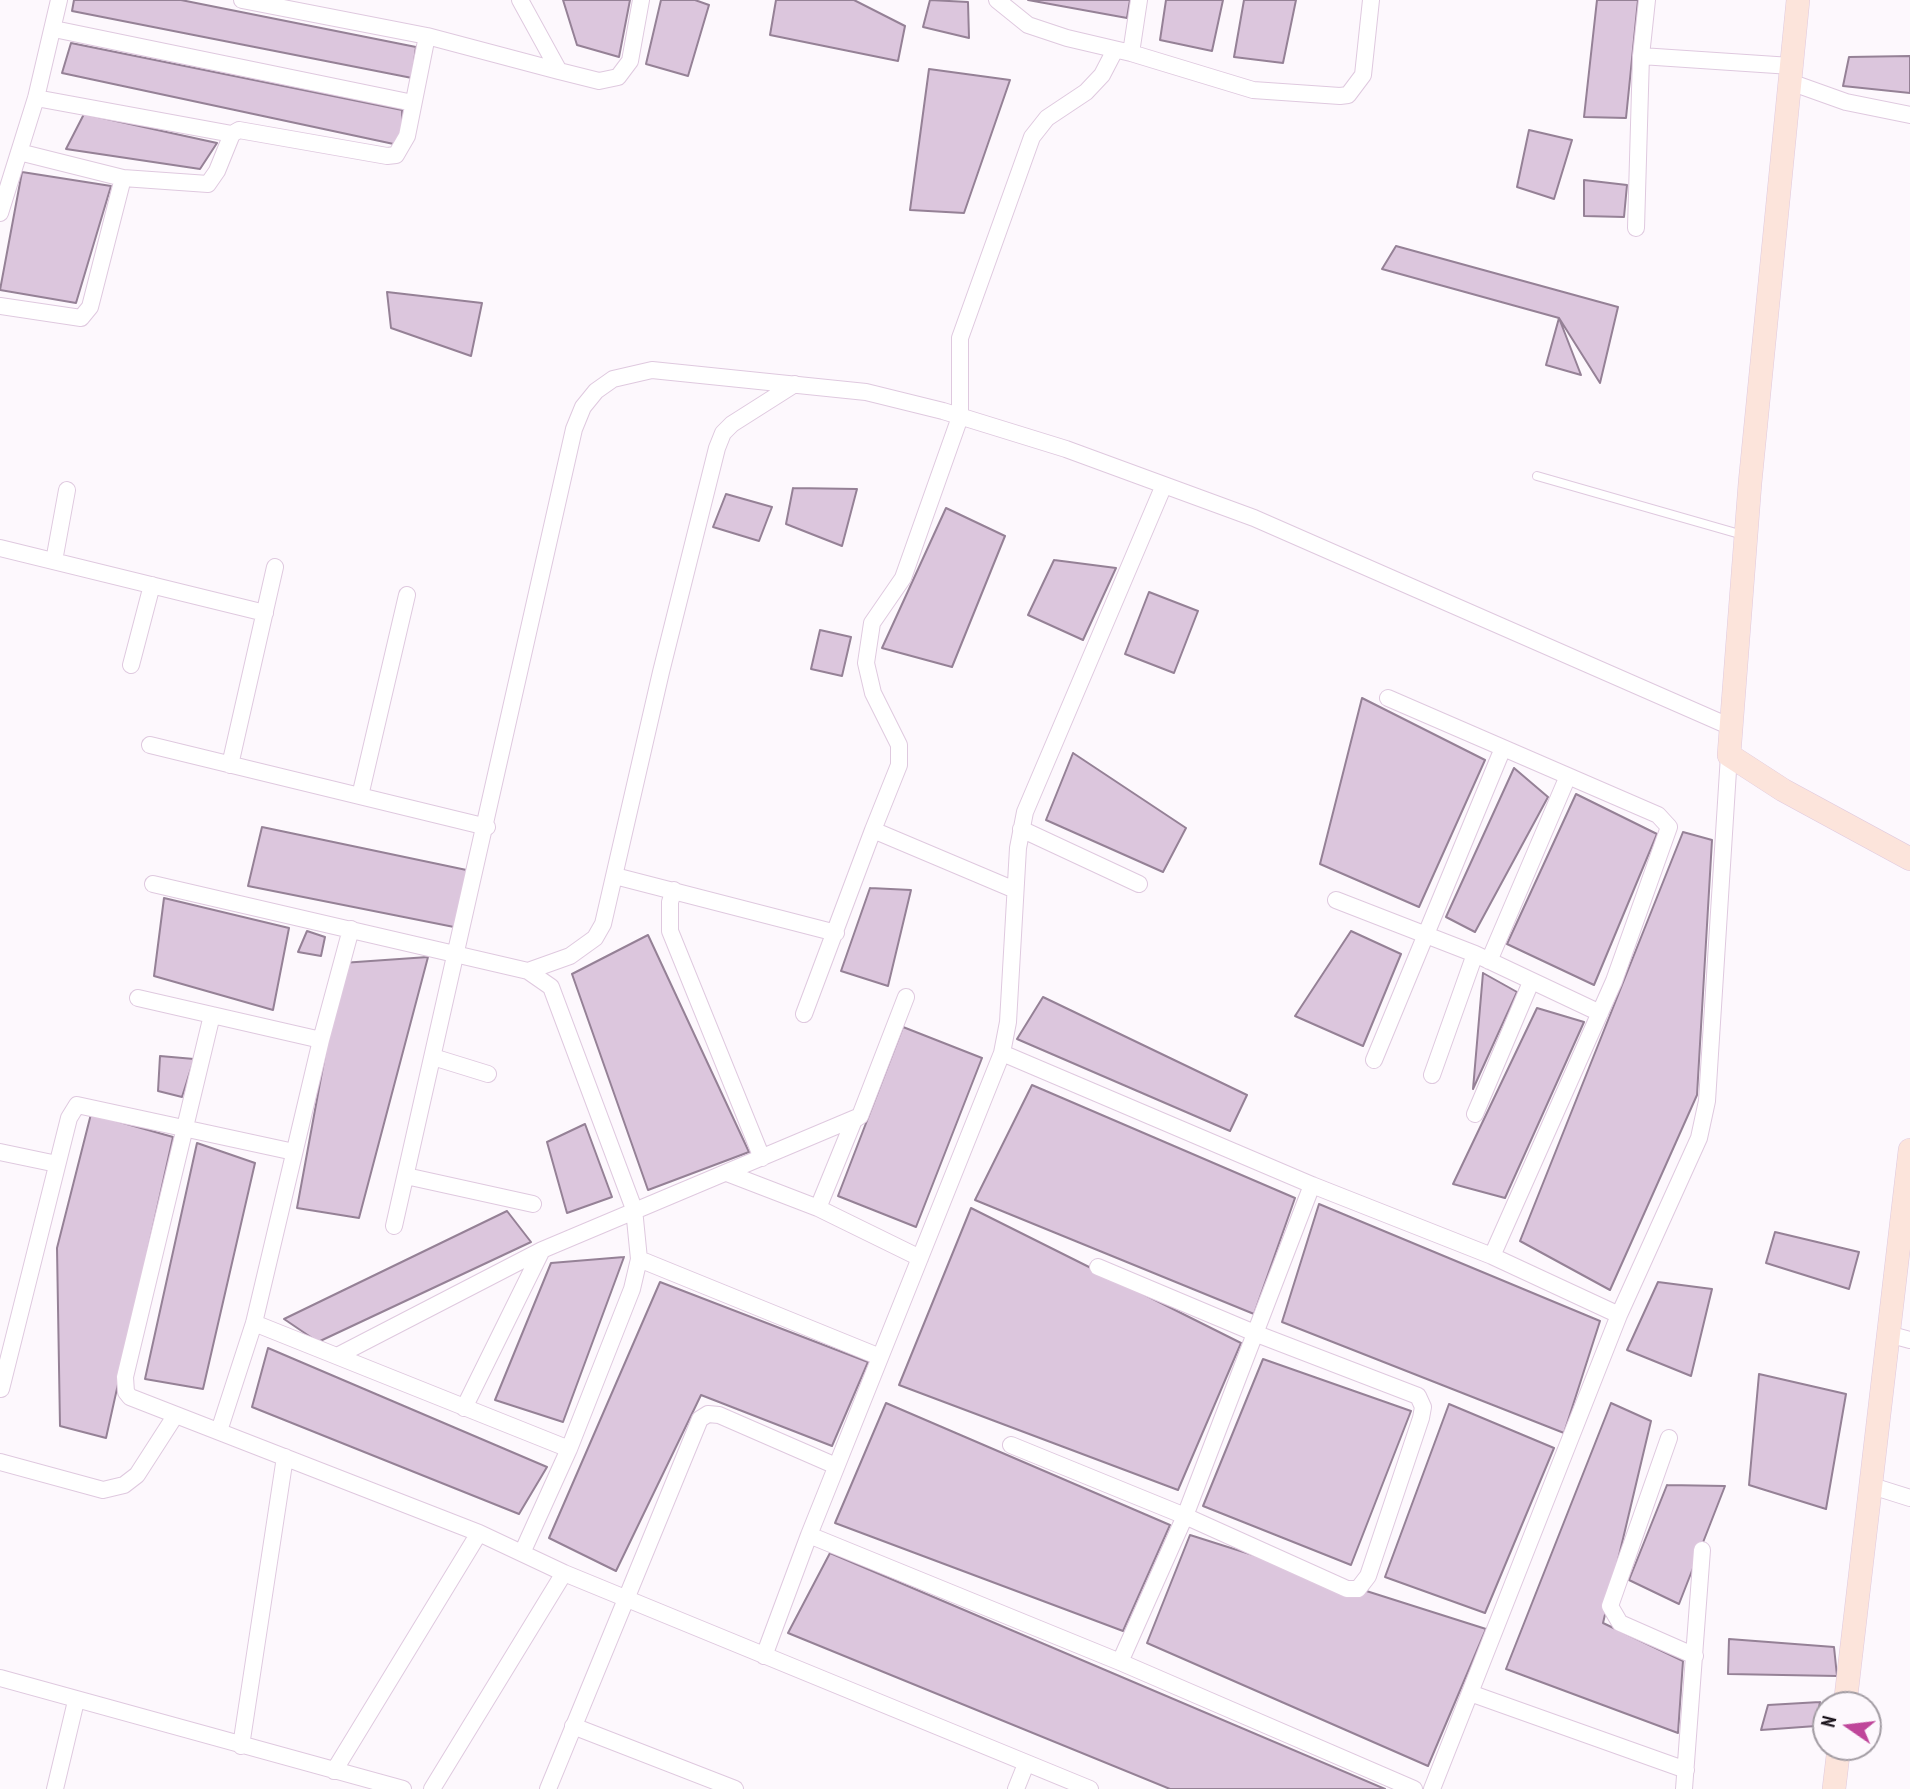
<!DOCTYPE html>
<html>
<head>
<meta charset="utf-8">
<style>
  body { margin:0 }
  #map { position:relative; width:1910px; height:1789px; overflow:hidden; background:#fdf8fd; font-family:"PT Sans Narrow",sans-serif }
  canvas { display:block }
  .north { position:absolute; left:1812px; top:1691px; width:70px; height:70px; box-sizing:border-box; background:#fdf8fd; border:2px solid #a29ca3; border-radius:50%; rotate:284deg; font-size:19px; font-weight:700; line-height:28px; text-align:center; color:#1a131b }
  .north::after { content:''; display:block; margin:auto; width:24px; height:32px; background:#bf469a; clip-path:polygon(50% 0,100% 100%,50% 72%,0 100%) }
</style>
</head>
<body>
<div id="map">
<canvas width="1910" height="1789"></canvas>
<div class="north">N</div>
</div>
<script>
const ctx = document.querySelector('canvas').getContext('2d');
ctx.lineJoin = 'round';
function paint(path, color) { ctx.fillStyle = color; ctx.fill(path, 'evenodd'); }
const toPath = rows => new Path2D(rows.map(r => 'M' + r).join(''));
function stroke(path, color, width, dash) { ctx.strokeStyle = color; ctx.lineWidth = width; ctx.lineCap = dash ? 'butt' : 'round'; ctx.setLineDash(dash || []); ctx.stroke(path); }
const building = toPath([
  [74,0,181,0,416,47,412,78,72,11,74,0],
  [563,0,630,0,619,57,577,45,563,0],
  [661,0,695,0,709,5,688,76,646,64,661,0],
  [776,0,854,0,905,26,898,61,770,35,776,0],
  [930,0,968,2,969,38,923,27,930,0],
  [1028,0,1130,0,1127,18,1028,0],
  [1166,0,1223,0,1212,51,1160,40,1166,0],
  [1244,0,1296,0,1283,63,1234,57,1244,0],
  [1597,0,1638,0,1626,118,1584,117,1597,0],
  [71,43,402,110,403,146,62,73,71,43],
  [1910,56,1910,93,1843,86,1849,57,1910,56],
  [929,69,1010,80,964,213,910,210,929,69],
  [84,114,217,143,200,169,66,149,84,114],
  [1529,130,1572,140,1554,199,1517,187,1529,130],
  [22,172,111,186,76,303,0,290,22,172],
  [1584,180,1627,185,1624,217,1584,216,1584,180],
  [1396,246,1618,307,1600,383,1559,318,1382,269,1396,246],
  [387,292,482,303,471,356,391,328,387,292],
  [1559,318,1581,375,1546,365,1559,318],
  [793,488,857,489,842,546,786,524,793,488],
  [726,494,772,507,759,541,713,527,726,494],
  [946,508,1005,536,952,667,882,648,946,508],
  [1054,560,1116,568,1083,640,1028,615,1054,560],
  [1149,592,1198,611,1174,673,1125,654,1149,592],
  [820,630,851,637,842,676,811,669,820,630],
  [1362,698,1485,760,1419,907,1320,864,1362,698],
  [1073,753,1186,828,1163,872,1046,820,1073,753],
  [1514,768,1548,797,1475,932,1446,917,1514,768],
  [1576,794,1657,834,1594,985,1507,944,1576,794],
  [262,827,476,872,454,927,248,886,262,827],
  [1683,832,1712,840,1697,1095,1610,1290,1520,1241,1683,832],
  [870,888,911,890,888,986,841,971,870,888],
  [164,898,289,928,273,1010,154,976,164,898],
  [307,931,325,937,321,956,298,952,307,931],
  [1351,931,1401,954,1363,1046,1295,1016,1351,931],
  [648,935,749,1152,648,1190,572,974,648,935],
  [428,957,359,1218,297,1208,342,963,428,957],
  [1483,973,1517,992,1473,1089,1483,973],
  [1043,997,1247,1095,1230,1131,1017,1039,1043,997],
  [1537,1008,1584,1022,1505,1198,1453,1184,1537,1008],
  [903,1027,982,1058,916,1227,838,1196,903,1027],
  [160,1056,194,1059,182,1097,158,1091,160,1056],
  [1032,1085,1295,1198,1254,1314,975,1200,1032,1085],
  [91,1114,173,1137,106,1438,60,1426,57,1248,91,1114],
  [585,1124,612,1197,567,1213,547,1142,585,1124],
  [197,1143,255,1163,203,1389,145,1379,197,1143],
  [1319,1204,1600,1321,1564,1433,1282,1322,1319,1204],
  [971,1208,1241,1343,1178,1490,899,1385,971,1208],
  [507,1211,531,1242,318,1342,284,1319,507,1211],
  [1775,1232,1859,1252,1849,1289,1766,1263,1775,1232],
  [624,1257,563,1422,495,1400,551,1263,624,1257],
  [660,1282,868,1362,832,1446,701,1395,616,1571,549,1538,660,1282],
  [1658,1282,1712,1289,1691,1376,1627,1350,1658,1282],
  [268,1348,547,1467,519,1514,252,1407,268,1348],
  [1263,1359,1411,1411,1351,1565,1203,1506,1263,1359],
  [1759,1374,1846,1394,1826,1509,1749,1485,1759,1374],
  [886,1403,1170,1525,1123,1631,835,1523,886,1403],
  [1611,1403,1651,1421,1603,1623,1683,1661,1678,1733,1506,1669,1611,1403],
  [1449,1404,1554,1448,1485,1613,1385,1577,1449,1404],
  [1667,1485,1725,1486,1679,1604,1629,1580,1667,1485],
  [1190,1535,1486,1629,1428,1766,1147,1643,1190,1535],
  [830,1553,1385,1789,1170,1789,788,1633,830,1553],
  [1729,1639,1834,1647,1837,1676,1728,1674,1729,1639],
  [1820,1702,1816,1726,1761,1730,1768,1705,1820,1702]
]);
paint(building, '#dcc6dd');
stroke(building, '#958196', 2);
const service = toPath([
  [1537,476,1743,535]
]);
const minor = toPath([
  [242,0,427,36,559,71],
  [520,0,559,71,599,81,618,77,630,61,641,0],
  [997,0,1028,25,1067,38,1131,53,1253,90,1340,96,1348,95,1363,75,1371,0],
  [54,29,413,103],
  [1131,53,1139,0],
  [1641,56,1791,66],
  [1790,82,1846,102,1910,115],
  [36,98,232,134],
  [19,152,123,178],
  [0,213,36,98,59,0],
  [1636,228,1641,56,1647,0],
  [0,306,81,318,90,307,123,178,208,184,217,171,232,134,239,130,387,156,396,155,407,136,427,36],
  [0,548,265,613],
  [54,561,67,490],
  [131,665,152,585],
  [1388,698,1658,815,1669,827,1614,981,1492,1256],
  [150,745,487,827],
  [230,765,275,567],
  [360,796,407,595],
  [1021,829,1139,884],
  [873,830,899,765,899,745,873,693,866,663,872,623,903,578,960,417,960,338,1032,137,1047,118,1086,92,1102,75,1115,50],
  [615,876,836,933],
  [153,884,528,971,551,987,634,1209,639,1259,632,1289,569,1449,522,1553],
  [674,890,670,902,670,931,762,1158],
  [1336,900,1475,954,1600,1013],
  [1489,961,1568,776],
  [528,971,570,956,595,938,603,924,661,672,717,448,723,433,732,424,795,384],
  [138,998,321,1040],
  [804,1014,873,830,1015,890],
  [212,1015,125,1377,126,1392,130,1397,479,1533,564,1573,1090,1789],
  [1002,1053,1312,1185,1492,1256,1619,1315],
  [433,1057,488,1074],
  [1374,1060,1503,748],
  [1432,1075,1475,954],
  [1475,1114,1531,982],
  [0,1152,57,1164],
  [727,1173,818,1208,920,1258],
  [406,1176,533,1204],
  [818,1208,854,1120,860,1116,906,997],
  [394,1226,574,429,583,407,596,391,613,379,652,370,866,392,943,411,1066,449,1254,518,1731,727],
  [639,1259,880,1357],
  [254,1323,569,1449],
  [1888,1334,1910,1340],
  [337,1356,542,1250,860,1116],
  [1,1389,69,1118,77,1105,294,1152],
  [464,1408,542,1250],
  [219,1431,254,1323,321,1040,351,929],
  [1669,1438,1610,1606,1620,1623,1695,1656],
  [1011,1445,1185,1516,1347,1589,1358,1589,1368,1576,1421,1418,1423,1407,1418,1396,1257,1334,1098,1267],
  [0,1462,103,1490,124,1485,137,1475,175,1416],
  [1872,1486,1910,1498],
  [809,1535,1120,1662,1414,1789],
  [764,1656,809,1535,1002,1053,1008,1022,1018,848,1025,812,1164,485],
  [1120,1662,1185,1516,1312,1185],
  [0,1678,403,1789],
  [1470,1693,1686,1770],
  [573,1726,735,1789],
  [241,1746,285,1457],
  [334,1771,479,1533],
  [55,1789,76,1701],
  [432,1789,564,1573],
  [548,1789,700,1419,708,1414,719,1415,836,1466],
  [1016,1789,1026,1764],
  [1432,1789,1619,1315,1699,1138,1707,1101,1729,755],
  [1684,1789,1702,1550]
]);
const secondary = toPath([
  [1798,0,1750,483,1729,755,1783,790,1910,859],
  [1845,1705,1910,1150],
  [1834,1789,1839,1747]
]);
stroke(service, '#dfc9df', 10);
stroke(minor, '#dfc9df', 18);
stroke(secondary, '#dfc9df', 24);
stroke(service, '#fff', 8);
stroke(minor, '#fff', 16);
stroke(secondary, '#fce4db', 23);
</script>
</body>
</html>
